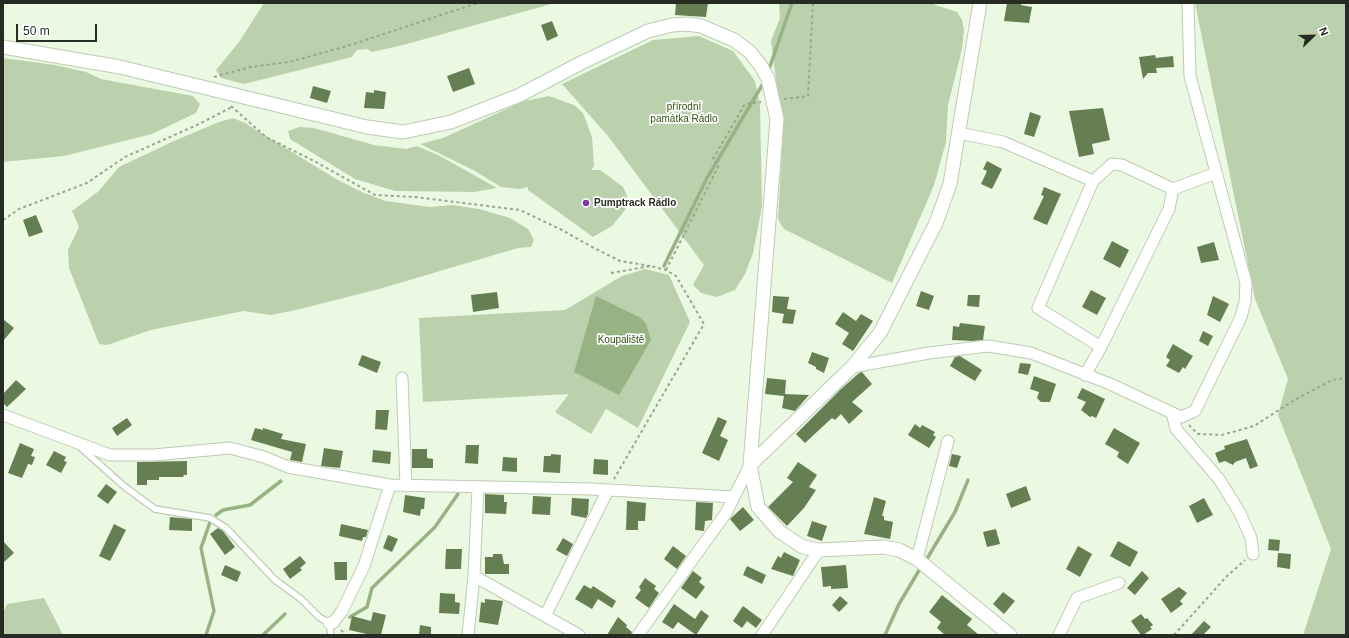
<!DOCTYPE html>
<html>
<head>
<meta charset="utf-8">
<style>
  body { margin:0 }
  #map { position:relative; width:1349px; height:638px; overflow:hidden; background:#ebf9e2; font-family:Helvetica,sans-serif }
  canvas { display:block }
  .frame { position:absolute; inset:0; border:4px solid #262b23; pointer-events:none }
  .north { position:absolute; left:1293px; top:16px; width:40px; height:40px; -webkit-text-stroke:3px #fff; paint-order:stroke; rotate:67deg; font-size:11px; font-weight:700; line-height:16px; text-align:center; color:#262b23 }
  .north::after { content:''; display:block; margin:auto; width:14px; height:18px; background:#262b23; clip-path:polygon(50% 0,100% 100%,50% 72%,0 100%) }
  .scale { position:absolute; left:16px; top:24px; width:81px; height:18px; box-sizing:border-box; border:2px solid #262b23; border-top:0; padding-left:5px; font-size:12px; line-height:14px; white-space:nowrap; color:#262b23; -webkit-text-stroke:3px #fff; paint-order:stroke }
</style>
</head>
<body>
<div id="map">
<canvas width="1349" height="638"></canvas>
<div class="frame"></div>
<div class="north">N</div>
<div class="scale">50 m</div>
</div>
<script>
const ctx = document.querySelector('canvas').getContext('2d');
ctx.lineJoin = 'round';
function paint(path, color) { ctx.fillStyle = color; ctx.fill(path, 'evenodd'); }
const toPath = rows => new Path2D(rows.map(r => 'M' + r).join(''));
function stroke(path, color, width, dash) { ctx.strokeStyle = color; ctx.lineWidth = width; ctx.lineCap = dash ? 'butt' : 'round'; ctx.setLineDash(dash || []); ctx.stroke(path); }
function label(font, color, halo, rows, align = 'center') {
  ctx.font = font + ' Helvetica,sans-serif'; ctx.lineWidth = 3.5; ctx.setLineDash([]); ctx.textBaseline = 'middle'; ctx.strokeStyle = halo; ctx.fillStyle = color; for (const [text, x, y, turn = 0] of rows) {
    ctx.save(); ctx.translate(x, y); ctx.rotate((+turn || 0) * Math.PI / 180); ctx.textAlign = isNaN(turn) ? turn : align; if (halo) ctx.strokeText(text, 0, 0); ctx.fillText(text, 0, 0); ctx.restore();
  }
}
paint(toPath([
  [264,3,555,3,403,45,372,52,367,49,357,50,352,57,244,84,221,78,216,70,239,42],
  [779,3,935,3,935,5,957,12,962,20,964,29,962,49,948,105,946,142,934,185,892,283,784,229,780,223,778,218,783,134,771,41,780,18],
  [1195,3,1346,3,1346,635,1303,635,1331,549,1278,415,1288,379,1255,299],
  [699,36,733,51,755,81,760,105,762,207,753,253,745,274,735,290,717,297,701,293,693,285,704,265,608,136,562,84,653,40],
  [3,58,55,65,86,72,101,79,193,96,200,104,196,113,152,134,64,156,3,162],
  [549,96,574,105,583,113,592,137,594,166,591,170,600,170,623,187,627,196,625,210,612,226,593,237,528,190,528,187,520,189,501,187,475,171,420,144,443,138,524,101],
  [233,118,245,123,336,179,364,193,386,201,429,207,453,205,479,209,510,218,528,229,534,240,531,247,518,248,379,289,296,310,271,315,243,311,151,330,107,345,99,344,69,268,68,250,79,227,72,211,99,191,119,167,174,141,219,122],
  [299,127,314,128,374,145,406,149,417,146,440,156,497,188,474,192,395,191,355,179,290,139,288,131],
  [645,269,669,275,690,322,638,428,606,409,591,434,555,412,569,394,423,402,419,318,565,310,622,276],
  [44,598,63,635,3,635,3,613,7,604]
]), '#bbd0ad');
paint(toPath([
  [596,296,641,318,646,324,651,340,619,395,574,372]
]), '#97b384');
stroke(toPath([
  [768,72,792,3],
  [664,266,707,178,764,82],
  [216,515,223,510,250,505,281,481],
  [925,562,955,512,968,480],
  [350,617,367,607,372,588,435,527,458,494],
  [206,635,214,611,201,548,210,522],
  [263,635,285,614],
  [885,635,899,604,921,567]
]), '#97b384', 3.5);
paint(toPath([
  [676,3,708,3,706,17,675,15],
  [1007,3,1021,3,1021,5,1032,7,1029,23,1004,21],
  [552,21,558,36,547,41,541,25],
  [1155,55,1156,58,1173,56,1174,67,1156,68,1157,73,1148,73,1143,79,1139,57],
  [469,68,475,84,453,92,447,76],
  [313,86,331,91,327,103,310,98],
  [374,90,386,92,384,109,364,108,366,92,374,93],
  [1103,108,1110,140,1092,144,1094,154,1079,157,1069,111],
  [1030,112,1041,116,1034,137,1024,134],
  [987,161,1002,169,992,189,981,184,987,171,983,169],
  [1044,187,1061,194,1047,225,1033,219,1044,196,1041,195],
  [36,215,43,232,29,237,23,220],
  [1112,241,1129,250,1120,268,1103,259],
  [1214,242,1219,260,1201,263,1197,247],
  [1091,290,1106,298,1097,315,1082,307],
  [921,291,934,296,929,310,916,306],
  [497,292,499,308,473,312,471,295],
  [968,295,980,295,979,307,967,306],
  [773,296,789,297,787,309,796,310,793,324,782,323,784,314,772,312],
  [1213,296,1229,304,1220,322,1207,315],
  [843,312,856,321,861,314,873,321,853,351,842,344,849,333,835,324],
  [3,319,14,328,3,341],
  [960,323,985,326,983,340,971,341,952,340,953,326,959,327],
  [1203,331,1213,336,1208,346,1199,341],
  [1173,344,1193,356,1185,369,1183,367,1179,373,1166,366,1170,360,1166,357],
  [812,352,829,358,824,373,816,369,816,367,808,363],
  [362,355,381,362,377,373,358,365],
  [960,356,982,370,975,381,950,366,955,357],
  [1020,363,1031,364,1028,375,1018,373],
  [862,372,872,384,852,402,863,411,849,424,841,414,835,420,832,418,805,443,796,434,841,389,859,373],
  [1034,376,1056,384,1050,402,1041,402,1037,398,1039,392,1030,389],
  [767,378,786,380,785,394,809,395,795,411,782,408,784,396,765,394],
  [16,380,26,389,7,407,3,403,3,394],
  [1082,388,1105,399,1096,418,1092,416,1090,417,1081,410,1086,402,1077,398],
  [376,410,389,410,387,430,375,429],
  [718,417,727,421,720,436,728,440,719,461,702,453],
  [127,418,132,425,117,436,112,428],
  [915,424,920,428,922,425,935,432,933,435,936,437,929,448,908,435],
  [255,428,263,430,263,428,283,434,281,439,306,444,302,462,290,460,292,452,251,440],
  [1114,428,1140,443,1128,464,1117,457,1119,452,1105,444],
  [1247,439,1258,466,1250,469,1246,458,1235,462,1233,465,1225,461,1219,463,1215,453,1225,449,1224,446],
  [20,443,34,449,31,456,35,457,32,465,28,464,22,478,8,473],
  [466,445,479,445,478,464,465,463],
  [324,448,343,451,340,468,321,466],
  [412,449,427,449,427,458,433,459,433,468,412,468],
  [373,450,391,452,390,464,372,462],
  [54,451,66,457,64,461,67,462,61,473,46,465],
  [551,454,561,455,560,473,543,472,544,456,551,456],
  [952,454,961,456,957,468,949,466],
  [503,457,517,458,517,472,502,471],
  [594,459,608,460,608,475,593,474],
  [187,461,187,475,184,475,183,477,159,477,159,480,147,480,147,485,137,485,137,462],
  [798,462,817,475,809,487,816,490,804,508,787,526,768,507,793,482,787,478],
  [106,484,117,492,108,504,97,496],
  [1026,486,1031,500,1011,508,1006,494],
  [485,494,504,495,504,502,507,502,506,514,485,513],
  [405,495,425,498,424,509,421,509,420,516,403,512],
  [533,496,551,497,550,515,532,514],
  [874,497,886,501,882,516,884,516,884,520,893,522,890,539,864,534],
  [572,498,589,499,588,514,586,518,571,515],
  [1204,498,1213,515,1197,523,1189,506],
  [627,501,646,503,645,521,638,521,638,530,626,530],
  [696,502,713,503,712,520,705,521,704,531,695,530],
  [743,507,754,520,740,531,730,519],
  [170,517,192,519,192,531,169,530],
  [812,521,827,526,822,541,807,536],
  [114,524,126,530,110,561,99,556],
  [341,524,368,530,366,537,363,537,362,541,339,536],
  [218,528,223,531,235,547,225,555,210,534],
  [996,529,1000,544,987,547,983,532],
  [388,535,398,539,392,552,383,548],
  [563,538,573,544,567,556,556,550],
  [1269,539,1280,540,1279,551,1268,550],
  [3,541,14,553,3,563],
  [1118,541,1138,552,1130,567,1110,556],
  [673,546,686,556,677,569,664,559],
  [1078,546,1092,554,1080,577,1066,569],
  [446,549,462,549,461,569,445,569],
  [784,552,800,560,793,576,771,569,778,556,781,558],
  [1278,553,1291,554,1290,569,1277,567],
  [493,554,502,554,504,564,509,564,509,574,485,574,485,557,493,557],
  [300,556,306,563,300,568,302,570,290,579,283,569],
  [334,562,347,562,347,580,335,580],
  [225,565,241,572,237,582,221,575],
  [846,565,848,588,831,589,831,586,823,587,821,567],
  [747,566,766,575,762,584,743,575],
  [693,571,702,578,699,582,705,587,696,599,681,588],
  [1142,571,1149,578,1135,595,1127,588],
  [645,578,656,586,654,589,659,593,649,608,635,598,641,590,639,587],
  [584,585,591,589,593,586,616,601,612,608,598,599,592,609,575,599],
  [1179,587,1187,593,1180,601,1183,604,1171,613,1161,599],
  [1003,592,1015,601,1004,614,993,604],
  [440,593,455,594,455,602,460,603,459,614,439,613],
  [942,595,972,619,967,625,979,635,945,635,937,628,941,622,929,612],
  [840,596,848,603,839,612,832,605],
  [485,599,503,601,498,625,479,622,481,602,485,603],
  [674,604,695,619,701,610,709,616,696,635,678,622,673,629,662,622],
  [743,606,762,620,756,628,747,621,742,628,733,621],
  [373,612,386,615,381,635,371,635,349,630,352,616,371,621],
  [1141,614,1145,619,1147,618,1153,625,1150,627,1152,629,1143,635,1141,635,1131,621],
  [618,617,627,625,626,627,632,632,631,635,607,635],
  [1204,621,1211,627,1203,635,1191,635],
  [420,625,431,627,431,635,419,635]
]), '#657f53');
const service = toPath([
  [80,447,125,487,155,509,210,518,226,528,275,580,301,599,319,617,329,623,331,635]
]);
const minor = toPath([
  [959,133,1003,142,1093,181],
  [1101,347,1038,308,1093,181,1112,164,1122,165,1173,189,1216,173],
  [852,367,929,353,988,346,1031,353,1110,384,1181,417,1195,411,1241,317,1245,302,1246,283,1190,76,1188,3],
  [1085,375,1101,347,1169,209,1173,189],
  [402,378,406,486],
  [1172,413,1176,429,1219,479,1240,513,1251,538,1253,554],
  [3,415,110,455,154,455,230,448,264,457,288,467,390,485,591,489,734,497],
  [917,559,948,441],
  [474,576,579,635],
  [545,616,608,490],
  [329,623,333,623,342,611,364,566,390,485],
  [468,635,474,576,478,487],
  [638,635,726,513,750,465],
  [762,635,819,550],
  [1059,635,1077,598,1119,583]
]);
const tertiary = toPath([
  [3,47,120,67,367,127,403,132,451,122,520,95,581,63,648,31,672,25,687,24,701,26,734,40,750,52,761,66,768,79,777,119,750,465,758,507,780,532,803,547,819,550,883,547,899,550,917,559,1010,635],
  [750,465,852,367,880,333,936,223,950,184,980,3]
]);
stroke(service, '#bdcbb5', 8);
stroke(minor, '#bdcbb5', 13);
stroke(tertiary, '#bdcbb5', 15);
stroke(toPath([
  [214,77,250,67,289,62,344,47,478,3],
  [784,99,808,96,813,3],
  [231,106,266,137,316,162,375,195,415,197,520,210,562,230,592,247,620,261,651,266],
  [3,220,19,209,87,183,125,157,197,125,232,107],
  [666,270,719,165,713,159,745,104,761,102],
  [611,273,651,266,666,270,676,276,704,324,614,479],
  [1189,425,1198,434,1222,435,1254,426,1293,401,1332,380,1346,378],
  [341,630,346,635],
  [1174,635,1227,576,1245,560]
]), '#99a493', 2, [3, 3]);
stroke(service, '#fff', 5.5);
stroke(minor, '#fff', 11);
stroke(tertiary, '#fff', 13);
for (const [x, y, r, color] of [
  [586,203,4,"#8336a6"]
]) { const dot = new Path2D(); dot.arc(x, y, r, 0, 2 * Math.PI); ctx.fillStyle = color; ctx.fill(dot); stroke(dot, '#fff', 1.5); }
label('10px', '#2e510c', '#fff', [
  ["přírodní",684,107],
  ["památka Rádlo",684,119],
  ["Koupaliště",621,340]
]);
label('bold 10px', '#262b23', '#fff', [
  ["Pumptrack Rádlo",594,203]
], 'left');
</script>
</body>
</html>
